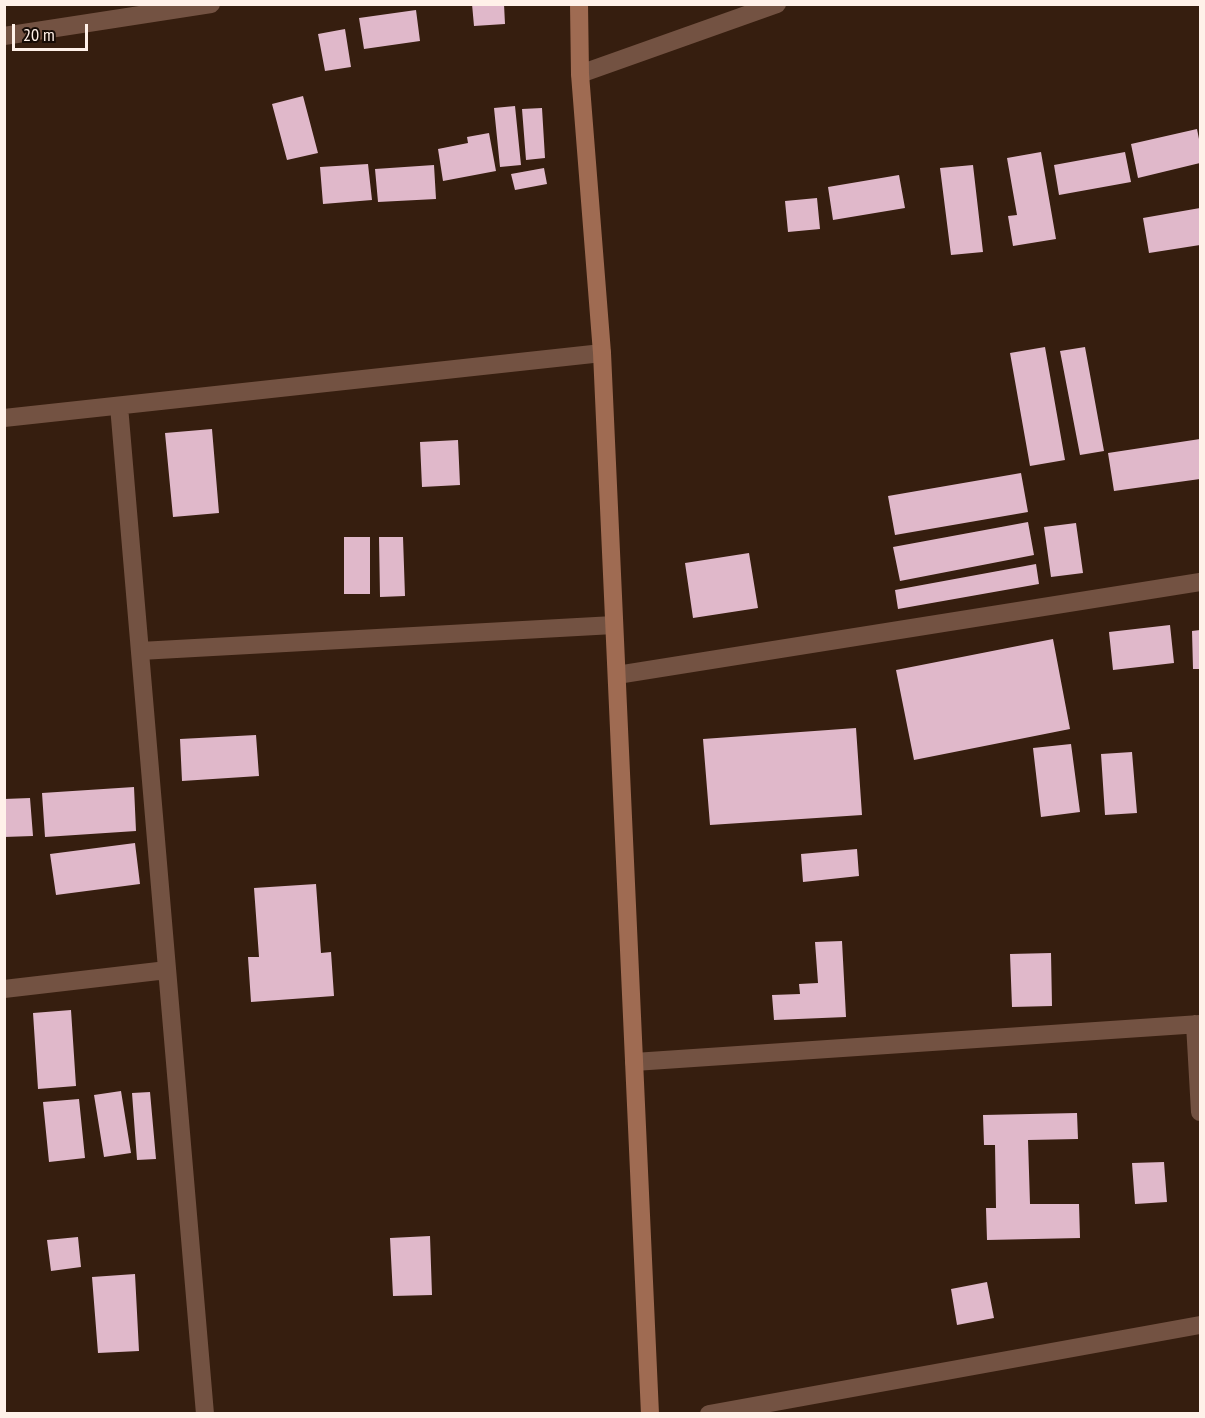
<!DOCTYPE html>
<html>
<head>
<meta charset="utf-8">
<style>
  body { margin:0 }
  #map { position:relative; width:1205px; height:1418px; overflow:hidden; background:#361e0f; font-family:"PT Sans Narrow",sans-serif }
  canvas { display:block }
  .frame { position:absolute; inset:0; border:6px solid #fff1e9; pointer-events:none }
  .scale { position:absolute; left:12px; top:24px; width:76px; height:27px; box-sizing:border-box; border:3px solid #fff1e9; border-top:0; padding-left:8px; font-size:18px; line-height:21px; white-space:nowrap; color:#fff1e9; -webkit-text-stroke:4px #160b05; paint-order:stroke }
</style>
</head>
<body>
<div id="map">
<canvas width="1205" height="1418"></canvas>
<div class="frame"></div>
<div class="scale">20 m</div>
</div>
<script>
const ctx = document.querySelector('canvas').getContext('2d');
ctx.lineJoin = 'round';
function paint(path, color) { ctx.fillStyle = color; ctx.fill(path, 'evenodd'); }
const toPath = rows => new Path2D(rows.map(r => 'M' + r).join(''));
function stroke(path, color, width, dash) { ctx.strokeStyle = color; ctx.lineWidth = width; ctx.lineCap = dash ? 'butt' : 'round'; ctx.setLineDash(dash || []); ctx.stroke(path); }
paint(toPath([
  [472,4,504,4,505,24,474,26],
  [416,10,420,41,364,49,359,18],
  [345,29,351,67,325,71,318,34],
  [303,96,318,153,287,160,272,104],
  [515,106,521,165,500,167,494,108],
  [542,108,545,158,526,160,522,109],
  [1197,129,1200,144,1200,163,1138,178,1131,144],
  [489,133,496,171,443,181,438,149,468,143,467,137],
  [1041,152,1056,239,1013,246,1008,216,1017,215,1007,158],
  [1125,152,1131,182,1059,195,1054,165],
  [368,164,372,200,323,204,320,167],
  [434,165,436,199,378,202,375,169],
  [973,165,983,252,951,255,940,168],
  [544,168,547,184,515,190,511,174],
  [899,175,905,208,833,220,828,187],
  [817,198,820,229,788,232,785,201],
  [1200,208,1200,245,1149,253,1143,218],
  [1045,347,1065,460,1030,466,1010,353],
  [1085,347,1104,451,1080,455,1060,351],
  [212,429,219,513,173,517,165,433],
  [1200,439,1200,479,1114,491,1108,453],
  [458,440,460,485,422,487,420,442],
  [1021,473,1028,512,895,535,888,496],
  [1028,522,1034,555,900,581,893,547],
  [1076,523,1083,573,1051,577,1044,527],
  [344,537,370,537,370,594,344,594],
  [379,537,403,537,405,596,380,597],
  [749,553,758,608,693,618,685,563],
  [1036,564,1039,584,898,609,895,590],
  [1170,625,1174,663,1113,670,1109,632],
  [1200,630,1200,669,1193,669,1192,631],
  [1053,639,1070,729,914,760,896,670],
  [856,728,862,815,710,825,703,739],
  [256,735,259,776,182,781,180,739],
  [1071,744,1080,812,1041,817,1033,748],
  [1132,752,1137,813,1105,815,1101,754],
  [134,787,136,831,45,837,42,793],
  [30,798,33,836,4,837,4,799],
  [135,843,140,884,56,895,50,854],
  [857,849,859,876,803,882,801,854],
  [316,884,321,953,331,952,334,996,251,1002,248,957,259,957,254,888],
  [842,941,846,1017,774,1020,772,995,800,994,799,984,818,983,815,942],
  [1051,953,1052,1006,1012,1007,1010,954],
  [71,1010,76,1086,38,1089,33,1013],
  [121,1091,131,1153,104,1157,94,1095],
  [150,1092,156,1159,137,1160,132,1093],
  [79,1099,85,1158,49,1162,43,1102],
  [1077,1113,1078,1139,1028,1140,1030,1204,1079,1204,1080,1238,987,1240,986,1208,996,1208,995,1145,984,1145,983,1115],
  [1164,1162,1167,1202,1135,1204,1132,1163],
  [430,1236,432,1295,393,1296,390,1238],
  [78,1237,81,1267,51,1271,47,1240],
  [135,1274,139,1351,98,1353,92,1277],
  [987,1282,994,1318,957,1325,951,1289]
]), '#e0b8ca');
stroke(toPath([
  [4,36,211,4],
  [580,74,777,4],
  [119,406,205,1414],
  [4,418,602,353],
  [140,651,614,625],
  [617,675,1200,582],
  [4,989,167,970],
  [1195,1024,1200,1112],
  [634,1062,1200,1024],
  [709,1414,1200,1325]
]), '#735242', 18);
stroke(toPath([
  [579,4,580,74,602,353,650,1414]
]), '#9f6b52', 18);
</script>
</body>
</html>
